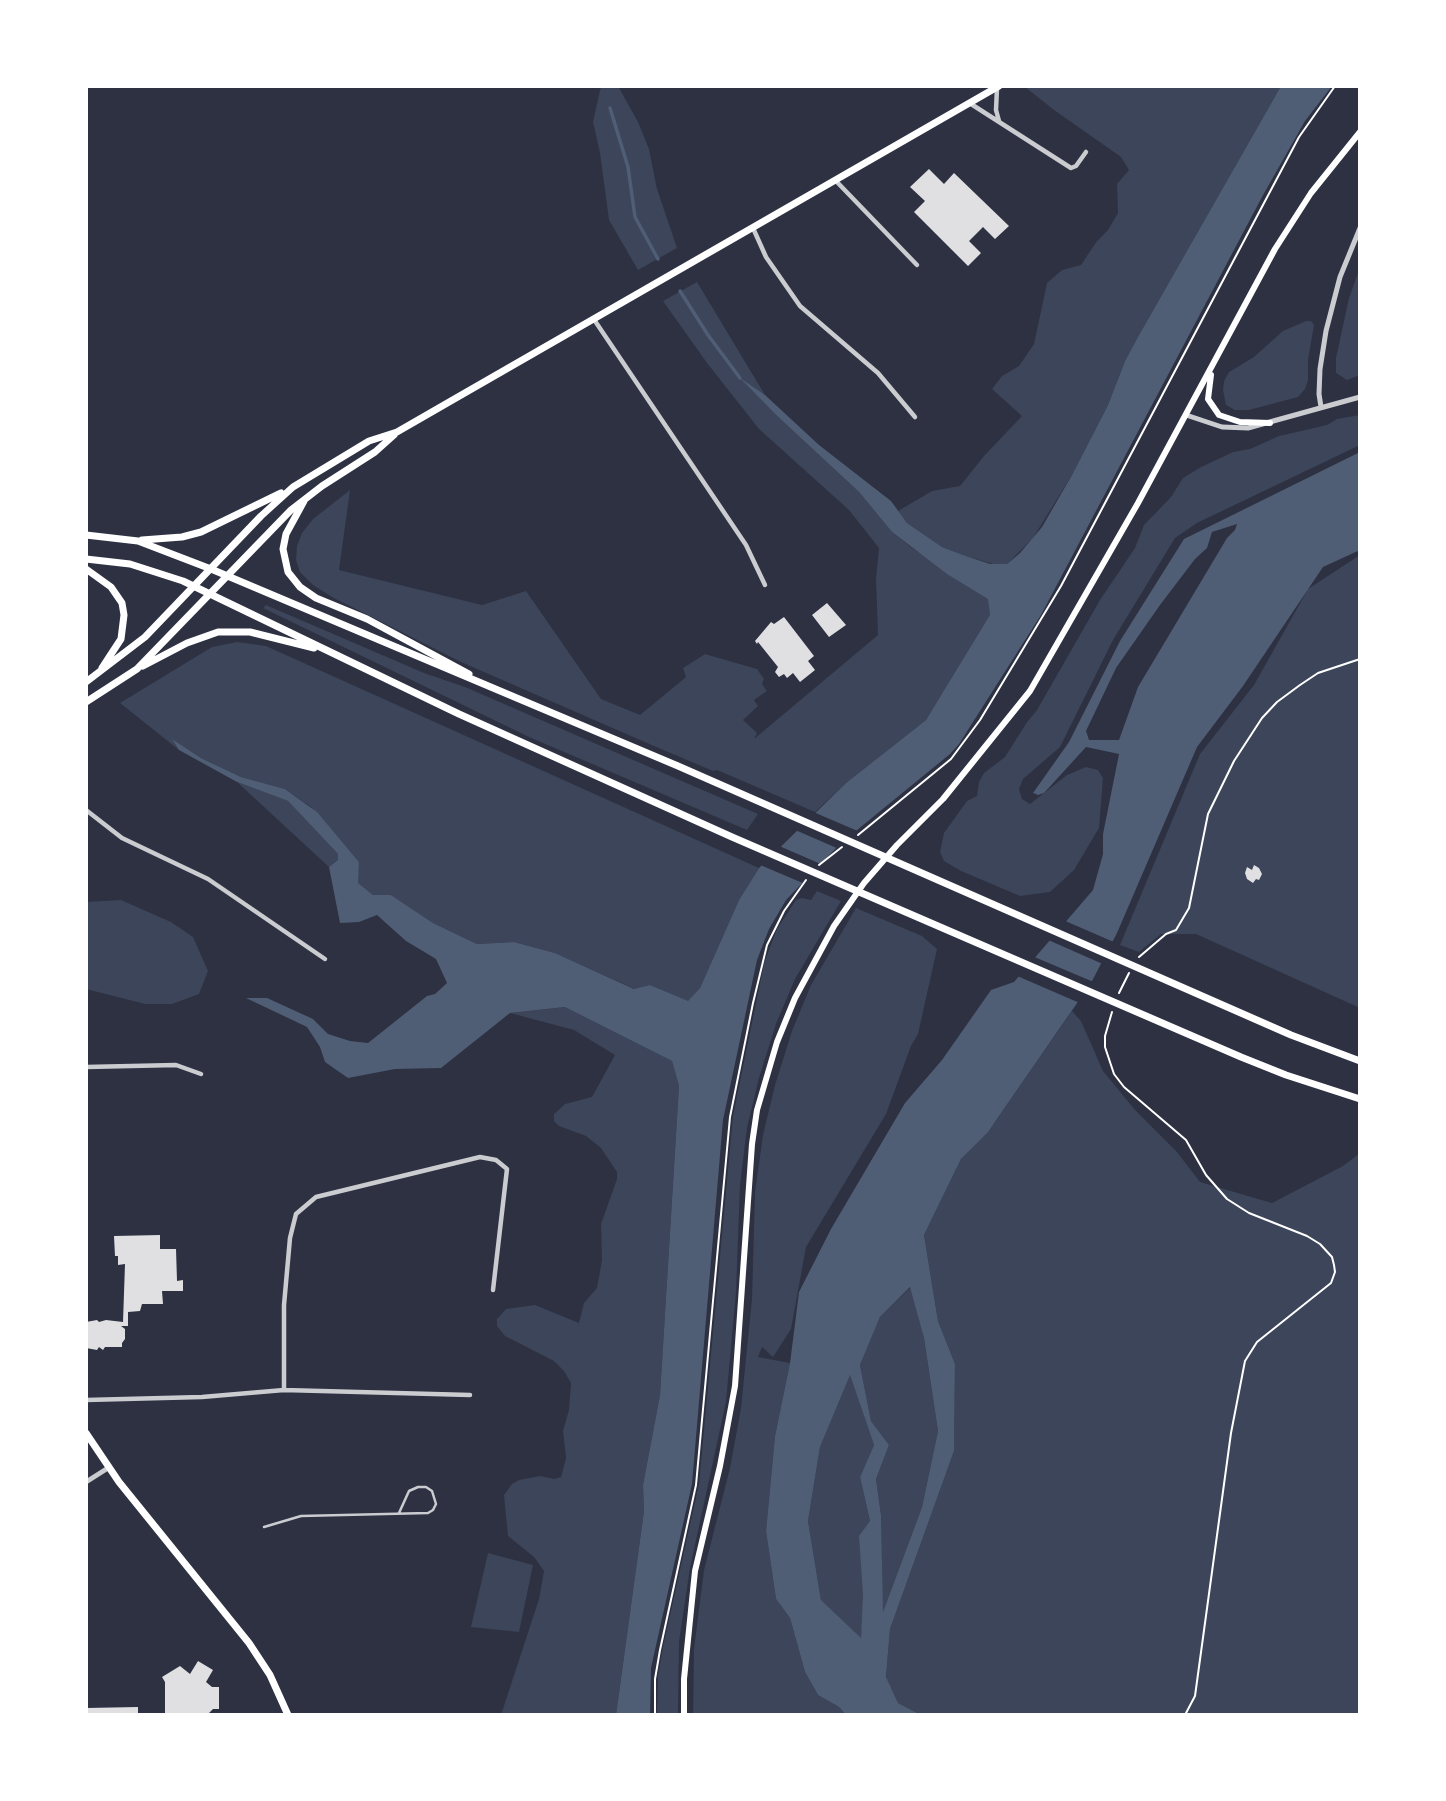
<!DOCTYPE html>
<html>
<head>
<meta charset="utf-8">
<style>
  body { margin:0 }
  #map { position:relative; width:1446px; height:1801px; overflow:hidden; background:#2d3142; font-family:"Public Sans",sans-serif }
  canvas { display:block }
  .frame { position:absolute; inset:0; border:88px solid #fff; pointer-events:none }
</style>
</head>
<body>
<div id="map">
<canvas width="1446" height="1801"></canvas>
<div class="frame"></div>
</div>
<script>
const ctx = document.querySelector('canvas').getContext('2d');
ctx.lineJoin = 'round';
function paint(path, color) { ctx.fillStyle = color; ctx.fill(path, 'evenodd'); }
const toPath = rows => new Path2D(rows.map(r => 'M' + r).join(''));
function stroke(path, color, width, dash) { ctx.strokeStyle = color; ctx.lineWidth = width; ctx.lineCap = dash ? 'butt' : 'round'; ctx.setLineDash(dash || []); ctx.stroke(path); }
paint(toPath([
  [601,86,618,86,638,122,649,149,657,189,677,248,638,270,609,220,600,153,593,122],
  [1026,86,1281,86,1139,335,1125,361,1108,405,1072,475,1033,538,1007,564,1000,566,966,556,942,547,907,523,898,511,932,491,960,486,984,456,1022,416,992,389,1002,376,1019,366,1034,344,1047,283,1062,270,1081,265,1097,241,1108,230,1118,213,1117,184,1129,170,1121,157,1054,110,1025,87],
  [1360,267,1360,375,1347,380,1336,373,1336,358,1349,298],
  [697,282,765,395,744,382,775,414,859,492,892,532,912,548,989,599,990,616,988,620,926,720,846,783,815,812,717,770,713,771,647,743,461,662,332,597,313,585,300,572,296,560,297,546,302,533,313,519,350,490,339,570,482,605,526,591,601,699,640,715,686,677,683,668,705,654,757,669,764,679,762,684,767,691,754,700,758,706,743,720,757,733,754,739,878,635,876,579,879,548,849,510,759,429,707,363,663,301],
  [1306,321,1311,321,1314,325,1308,360,1308,380,1305,389,1298,397,1249,410,1235,410,1226,405,1223,390,1224,381,1229,372,1254,357,1283,331],
  [1360,415,1360,445,1197,523,1175,538,1113,640,1060,747,1023,779,1019,789,1022,799,1030,804,1067,775,1086,767,1098,770,1103,778,1099,828,1074,870,1050,892,1020,896,961,871,944,861,940,852,944,833,967,801,977,796,979,782,984,773,1005,757,1027,722,1037,710,1100,600,1135,548,1144,525,1171,497,1183,478,1201,467,1233,452,1250,449,1279,436,1327,425,1337,419],
  [1360,555,1360,1008,1196,934,1161,934,1139,952,1120,945,1200,754,1254,685,1308,589],
  [266,605,424,673,465,687,758,814,747,830,529,737,263,608],
  [237,642,266,646,759,868,739,900,700,988,688,1002,650,985,635,989,555,953,514,942,477,944,433,923,391,895,373,895,357,883,359,862,311,807,285,789,241,777,201,758,173,740,179,750,120,703,212,647],
  [237,782,288,801,338,854,338,860,329,867],
  [817,891,841,901,795,979,776,1024,759,1078,747,1128,740,1185,736,1292,726,1402,690,1568,679,1642,678,1715,657,1715,658,1676,663,1647,699,1484,733,1116,764,964,770,947,777,929,796,900,802,898,811,900],
  [121,900,171,922,193,937,208,971,199,994,172,1004,145,1004,86,989,86,902],
  [856,908,922,936,937,949,918,1034,911,1046,886,1114,806,1247,791,1329,773,1357,762,1347,758,1357,790,1363,775,1436,766,1531,776,1599,790,1618,805,1672,818,1695,839,1707,846,1715,693,1715,694,1649,704,1570,730,1468,741,1408,752,1299,755,1192,763,1135,775,1085,792,1031,811,985],
  [566,1007,672,1061,679,1086,660,1395,643,1485,644,1511,616,1715,501,1715,539,1599,544,1571,534,1557,508,1536,504,1495,512,1484,519,1480,540,1476,554,1479,561,1477,566,1458,563,1431,569,1410,571,1383,564,1371,554,1361,505,1336,497,1326,497,1319,506,1309,535,1305,579,1323,584,1303,597,1288,602,1260,601,1224,617,1179,617,1172,601,1148,586,1136,559,1126,554,1121,554,1114,565,1104,592,1097,615,1055,574,1030,510,1013],
  [1072,1011,1081,1021,1103,1071,1135,1110,1177,1152,1200,1182,1272,1203,1343,1166,1360,1153,1360,1715,921,1715,898,1703,886,1678,890,1629,954,1451,955,1364,938,1321,924,1235,961,1159,995,1122],
  [911,1287,924,1338,938,1431,922,1507,882,1615,881,1515,876,1479,889,1445,871,1421,860,1365,880,1317],
  [850,1374,874,1445,860,1477,870,1521,861,1639,821,1600,808,1521,820,1447],
  [488,1553,533,1565,519,1632,471,1627]
]), '#3c4559');
paint(toPath([
  [1281,86,1332,86,1305,121,1262,197,1041,615,959,744,950,754,840,844,786,900,769,929,757,960,723,1120,692,1484,651,1668,650,1715,616,1715,644,1511,643,1485,660,1395,679,1086,672,1061,565,1007,510,1013,441,1068,395,1069,348,1078,325,1062,320,1047,307,1027,246,998,267,998,313,1019,328,1034,350,1041,368,1043,427,996,435,994,447,983,436,959,406,941,377,915,359,922,340,923,329,867,338,860,338,854,288,801,237,782,179,750,172,739,201,758,241,777,285,789,317,812,359,862,358,883,373,895,391,895,433,923,477,944,514,942,555,953,634,989,650,985,688,1001,700,988,739,900,759,868,846,783,926,720,990,615,988,599,947,574,892,532,859,492,775,414,740,378,765,395,819,445,891,501,907,523,942,547,966,556,990,564,1007,564,1020,553,1042,527,1072,475,1108,405,1125,361,1139,335],
  [1360,452,1360,550,1323,567,1243,686,1197,747,1117,933,1091,983,988,1132,961,1159,924,1235,938,1321,955,1364,954,1451,890,1629,886,1677,898,1703,921,1715,846,1715,839,1707,818,1695,805,1672,790,1618,776,1599,766,1531,775,1436,790,1363,799,1292,831,1229,905,1103,942,1060,991,990,1014,982,1093,890,1103,854,1103,834,1119,754,1086,747,1044,793,1038,795,1033,793,1069,742,1120,641,1184,539],
  [1237,524,1235,530,1227,538,1138,687,1119,740,1089,740,1086,731,1116,668,1160,605,1195,559,1207,548,1212,532],
  [910,1287,924,1338,938,1431,922,1507,883,1612,881,1515,876,1479,889,1445,871,1421,860,1365,880,1317],
  [850,1375,874,1445,860,1477,870,1521,859,1536,863,1595,861,1638,821,1600,808,1521,820,1447]
]), '#4f5d75');
paint(toPath([
  [811,811,860,832,839,849,793,829],
  [777,845,823,865,805,884,758,864],
  [1063,920,1116,943,1105,965,1046,939],
  [1032,956,1096,983,1082,1004,1015,975]
]), '#2d3142');
stroke(toPath([
  [610,108,628,167,635,217,658,259],
  [680,291,708,335,740,378]
]), '#4f5d75', 3.5);
paint(toPath([
  [929,169,944,184,954,173,1009,226,995,239,983,227,969,241,981,253,968,266,914,212,925,201,910,187],
  [827,603,846,625,829,637,812,615],
  [784,617,814,656,808,661,815,670,800,682,793,673,787,678,784,674,779,677,775,672,778,667,758,642,757,644,755,641,771,622,774,624],
  [1254,865,1259,868,1262,874,1259,880,1256,879,1253,883,1247,879,1245,873,1247,867,1252,870],
  [160,1235,160,1249,176,1249,177,1281,183,1280,183,1291,162,1291,163,1304,142,1304,140,1311,128,1312,128,1326,121,1326,125,1329,125,1339,122,1343,122,1347,105,1347,103,1350,99,1347,97,1350,86,1348,86,1322,97,1320,99,1322,106,1320,123,1322,125,1264,118,1265,118,1256,115,1256,114,1236],
  [198,1661,213,1670,206,1682,212,1687,219,1687,219,1709,213,1709,207,1715,165,1715,165,1682,162,1677,180,1666,190,1674],
  [138,1707,138,1715,86,1715,86,1708]
]), '#e0e0e3');
stroke(toPath([
  [858,835,951,759,980,720,1061,586,1299,137,1335,86],
  [819,865,842,847],
  [1139,957,1166,934,1176,930,1189,908,1208,814,1234,761,1262,718,1277,702,1300,685,1318,673,1360,659],
  [1119,993,1129,973],
  [1112,1012,1105,1036,1105,1047,1114,1074,1124,1087,1186,1140,1206,1175,1227,1199,1249,1213,1307,1236,1320,1244,1332,1257,1334,1265,1335,1272,1331,1283,1257,1342,1245,1361,1231,1433,1195,1696,1185,1715],
  [655,1715,655,1679,660,1650,696,1485,730,1117,753,1003,767,945,784,911,806,880]
]), '#fff', 2);
stroke(toPath([
  [264,1527,301,1516,428,1513,433,1510,436,1504,432,1491,426,1487,418,1487,409,1491,399,1513]
]), '#caccd0', 2.5);
stroke(toPath([
  [997,88,996,110,999,121],
  [971,104,1071,168,1076,166,1086,152],
  [836,181,917,265],
  [753,228,766,257,800,306,878,373,915,417],
  [593,318,746,545,765,585],
  [86,810,122,838,208,879,325,959],
  [86,1067,176,1065,201,1074],
  [284,1390,284,1305,290,1238,296,1214,316,1197,480,1157,496,1160,507,1169,493,1290],
  [86,1400,202,1397,284,1390,470,1395]
]), '#caccd0', 4.5);
stroke(toPath([
  [1321,407,1319,394,1320,369,1326,331,1340,277,1360,228],
  [1186,415,1222,427,1248,428,1360,397],
  [86,1482,108,1468]
]), '#caccd0', 5);
stroke(toPath([
  [1211,375,1208,399,1219,415,1240,422,1270,423],
  [684,1715,684,1679,695,1571,720,1466,735,1386,752,1144,757,1110,777,1042,795,998,834,926,864,883,897,845,943,799,1030,691,1138,503,1275,249,1311,193,1360,132]
]), '#fff', 6);
stroke(toPath([
  [304,501,286,534,283,549,288,572,300,587,316,598,367,619,469,674],
  [86,535,138,541,211,569,678,766,1291,1035,1360,1061],
  [142,540,182,537,201,532,281,493],
  [86,559,130,564,183,581,459,714,732,837,1241,1057,1286,1075,1360,1099],
  [86,569,111,587,122,603,124,615,121,639,102,668],
  [143,666,187,643,218,632,250,632,314,648],
  [86,682,145,637,261,516,293,487,369,441,397,432,463,394,999,86],
  [86,702,137,669,291,510,322,486,375,452,394,435],
  [86,1433,119,1482,249,1643,270,1675,288,1715]
]), '#fff', 7);
</script>
</body>
</html>
